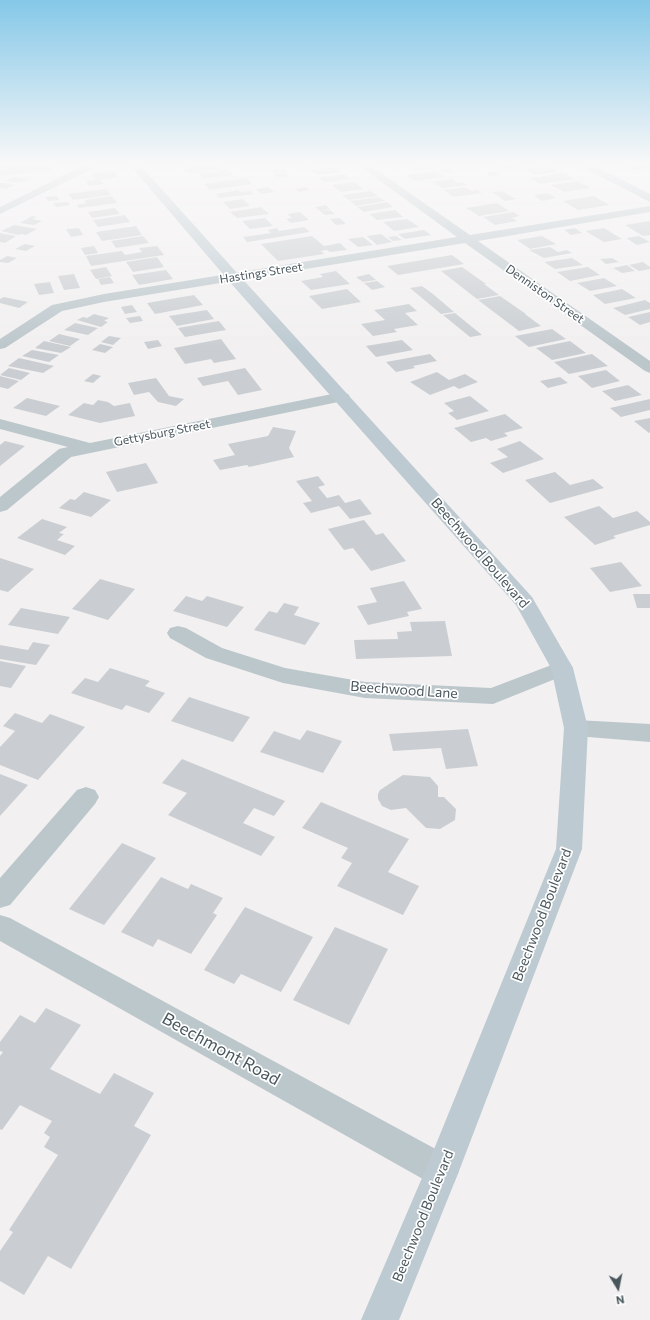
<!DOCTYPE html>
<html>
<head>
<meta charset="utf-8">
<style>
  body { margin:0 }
  #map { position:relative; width:650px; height:1320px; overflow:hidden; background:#f2f0f0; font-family:Commissioner,sans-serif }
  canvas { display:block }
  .north { position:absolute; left:598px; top:1268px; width:40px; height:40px; -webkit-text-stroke:3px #fff; paint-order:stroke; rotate:170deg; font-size:11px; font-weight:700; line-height:16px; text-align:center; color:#49575d }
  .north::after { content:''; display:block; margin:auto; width:14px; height:18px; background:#49575d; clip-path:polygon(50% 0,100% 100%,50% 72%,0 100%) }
</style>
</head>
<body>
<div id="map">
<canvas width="650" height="1320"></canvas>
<div class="north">N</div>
</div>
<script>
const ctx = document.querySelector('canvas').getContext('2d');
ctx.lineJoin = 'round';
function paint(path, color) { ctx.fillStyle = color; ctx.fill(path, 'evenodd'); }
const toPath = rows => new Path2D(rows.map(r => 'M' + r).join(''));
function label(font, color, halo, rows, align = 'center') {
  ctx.font = font + ' Commissioner,sans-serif'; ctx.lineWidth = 3.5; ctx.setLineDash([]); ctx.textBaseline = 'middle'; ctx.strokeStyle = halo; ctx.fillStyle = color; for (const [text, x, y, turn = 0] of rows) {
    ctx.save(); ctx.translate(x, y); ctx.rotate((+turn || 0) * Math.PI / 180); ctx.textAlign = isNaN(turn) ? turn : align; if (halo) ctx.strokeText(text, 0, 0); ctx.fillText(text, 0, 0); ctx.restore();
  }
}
paint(toPath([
  [23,164,56,164,58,166,46,172,40,171,0,176,0,167],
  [198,164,205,164,210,166,218,165,222,169,187,173,183,170,189,169,185,165],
  [300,164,331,164,331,165,306,168],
  [428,164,437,164,442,167,416,171,411,168],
  [493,164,537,164,537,165,526,166,523,165,516,166,519,167,502,169],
  [644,164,650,164,650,170,646,168,633,170,625,167],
  [547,166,558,172,535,175,525,169],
  [334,167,341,172,318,175,311,170],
  [449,168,455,172,445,173,439,169],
  [285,169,288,171,274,173,270,171],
  [227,170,233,175,204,179,198,173],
  [113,171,118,177,100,180,104,184,89,186,86,181,96,180,91,174],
  [436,171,444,177,414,181,406,175],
  [495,172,501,175,490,176,485,173],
  [285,173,289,176,277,178,273,174],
  [564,173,575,179,540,184,530,178],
  [344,174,349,179,325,182,319,178],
  [14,177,29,179,20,183,5,181],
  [246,178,252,184,210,190,204,184],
  [452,179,457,183,463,182,467,185,442,188,432,182],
  [578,181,591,188,564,192,551,185],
  [0,182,15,185,6,189,0,188],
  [354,182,364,189,341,192,332,185],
  [268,187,274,192,261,194,255,189],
  [306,187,310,190,299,192,295,189],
  [465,187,471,191,477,190,482,193,454,197,443,190],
  [106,189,111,195,73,200,68,194],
  [238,190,240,192,250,191,254,194,219,198,216,194],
  [371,191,378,196,349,200,342,195],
  [502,191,516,199,505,201,492,192],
  [548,193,556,198,542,201,534,195],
  [57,196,59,200,48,201,45,197],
  [112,196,117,203,79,208,77,205,86,203,84,200],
  [594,196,609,205,578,210,563,201],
  [379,197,385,201,356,206,350,201],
  [243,199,250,206,230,209,223,202],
  [67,202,70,205,56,207,53,203],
  [387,202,393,207,364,212,357,207],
  [497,203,509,211,479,216,466,208],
  [326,205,330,209,320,211,315,207],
  [261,207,269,214,237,218,230,212],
  [115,208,120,214,92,218,88,212],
  [330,210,335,214,325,215,320,211],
  [395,210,403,217,377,220,369,214],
  [300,212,309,220,291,223,286,219,292,218,287,214],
  [513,212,520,216,512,218,517,221,495,225,483,217],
  [125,215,130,222,98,227,93,220],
  [32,216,37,217,32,219,42,221,34,225,20,223],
  [265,218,273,226,250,229,242,221],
  [340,218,346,224,336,225,330,219],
  [407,219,419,227,394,231,383,222],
  [650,221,650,235,643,236,625,225],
  [14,225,37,229,26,235,21,234,18,235,1,231],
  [136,226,142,235,102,241,96,232],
  [304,227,310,232,247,242,243,237,271,233,268,230,277,228,279,231],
  [79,228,83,235,71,237,66,229],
  [575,228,582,233,571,235,564,230],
  [604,228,622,239,604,242,585,231],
  [424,230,431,235,405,239,398,234],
  [0,233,16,236,5,243,0,242],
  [381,234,392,242,377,245,367,236],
  [143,236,149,243,116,248,111,241],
  [312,236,324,246,340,243,347,250,330,252,327,250,321,251,324,254,278,261,261,244],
  [396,236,402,240,393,241,388,237],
  [542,236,556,244,530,249,517,240],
  [639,236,650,242,637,245,626,238],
  [363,237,373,245,358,247,348,239],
  [25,244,35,246,26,251,15,249],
  [94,246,98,253,85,255,81,248],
  [157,246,164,255,91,266,86,256,122,251,125,255,142,252,139,248],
  [550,247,558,252,567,250,572,253,544,258,529,250],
  [452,255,464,264,398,275,387,266],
  [7,256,17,258,8,263,0,262,0,260],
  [157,257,164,267,133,272,126,262],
  [572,258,583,265,555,269,544,262],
  [612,258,619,262,606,264,600,259],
  [643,262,650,267,650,269,639,271,629,265],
  [627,265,635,271,622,273,613,268],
  [106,267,112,276,96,279,90,270],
  [462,267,486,284,484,284,499,295,477,299,441,271],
  [588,267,600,275,570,281,557,272],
  [166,270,173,279,139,285,132,275],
  [336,271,350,284,311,290,301,281,323,277,320,274],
  [74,274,80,288,64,290,58,276],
  [369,274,376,280,363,282,356,277],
  [110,277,114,283,101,285,98,279],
  [604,278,617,286,590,291,577,283],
  [377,281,385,287,372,290,364,283],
  [50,282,54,293,39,295,34,284],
  [422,286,433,294,454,312,441,314,410,288],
  [347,289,361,302,322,309,309,296],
  [622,289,636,298,605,304,593,295],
  [194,295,203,305,155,314,147,303],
  [500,296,526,314,525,314,541,326,519,331,478,300],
  [4,297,28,302,19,308,0,303,0,299],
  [645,300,650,303,650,309,625,315,613,308],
  [409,304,417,311,405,313,418,325,394,329,397,332,373,336,361,324,385,320,374,310],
  [132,305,137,312,125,314,121,307],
  [207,310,214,319,177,326,169,316],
  [650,312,650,322,640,325,628,317],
  [455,313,482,335,470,337,443,315],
  [94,314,109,318,104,321,108,322,101,327,77,320,83,317,87,318],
  [140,316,143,321,130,323,126,318],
  [219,321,226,330,185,337,178,328],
  [75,323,98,328,88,335,64,330],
  [552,329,566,339,529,347,515,336],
  [59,334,80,339,70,346,49,341],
  [109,336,121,338,113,345,101,342],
  [221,339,236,359,214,363,211,359,185,364,174,348],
  [158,340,162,346,148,349,144,342],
  [402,340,413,350,376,357,366,346],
  [44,341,71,347,61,353,35,348],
  [570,341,586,353,552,360,536,348],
  [100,344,113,347,105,353,92,350],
  [32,350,59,355,49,362,22,356],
  [430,354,437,361,413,366,415,368,396,372,386,362],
  [592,354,608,366,569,374,554,362],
  [19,358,54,366,43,373,8,366],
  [9,368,30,373,21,380,0,375],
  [245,368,262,390,238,395,228,381,203,386,197,378],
  [606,370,620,381,592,388,578,376],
  [437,372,449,380,465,374,478,382,459,389,454,386,430,395,410,382],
  [93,374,101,376,93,383,84,381],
  [0,376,19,381,8,389,0,387],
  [560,377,568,383,548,388,540,381],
  [156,378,169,396,184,399,176,406,158,402,149,392,134,395,128,383],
  [628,385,642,395,615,401,602,391],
  [470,396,489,411,457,420,448,413,454,411,444,403],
  [27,398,60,406,46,416,13,408],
  [650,399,650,410,621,417,610,408],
  [98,400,108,402,114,406,130,403,135,416,100,423,68,415,84,403,93,405],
  [505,414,523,428,504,433,508,436,491,441,486,438,471,442,454,428],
  [650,418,650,432,649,433,634,421],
  [273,427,296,431,289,448,294,457,249,467,247,465,220,470,213,460,235,455,228,444,268,436],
  [5,441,25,446,0,466,0,445],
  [520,441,544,459,503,473,490,463,508,457,497,449],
  [146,463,158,483,117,492,106,472],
  [555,472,570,485,593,479,604,488,550,503,525,480],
  [318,476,325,485,318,487,327,498,339,495,345,503,360,499,372,514,350,519,339,506,311,513,303,503,312,501,296,481],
  [84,492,111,500,91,517,59,508,70,499,75,500],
  [599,506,613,518,637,511,650,522,650,525,613,536,616,538,595,545,564,517],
  [42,519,67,527,59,533,64,534,57,540,75,546,65,555,17,538],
  [364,520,376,535,383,533,406,561,371,571,353,548,344,550,328,529],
  [0,558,34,569,8,592,0,590],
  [621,562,642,586,610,592,590,568],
  [100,579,135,589,108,620,72,609],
  [404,581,422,609,407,612,409,616,368,625,357,606,377,602,370,588],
  [633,594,650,594,650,608,637,608],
  [186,596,202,601,207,596,244,607,227,627,173,611],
  [284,603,299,607,294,615,320,623,305,645,254,630,269,611,277,613],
  [21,608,70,617,58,634,8,625],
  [445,621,452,656,356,659,354,640,398,639,397,632,412,631,410,622],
  [33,642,50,645,36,665,0,659,0,645,28,650],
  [0,661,26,666,11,688,0,686],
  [110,668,150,681,145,686,165,693,149,713,126,705,122,710,71,693,85,678,98,682],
  [189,697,250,717,233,742,171,721],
  [15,713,42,723,50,714,85,727,38,780,0,765,0,747,15,731,3,726],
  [468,729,478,766,446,769,441,748,393,751,389,734],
  [307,730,342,741,323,773,260,752,274,731,300,740],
  [182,759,285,801,274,816,254,808,243,823,275,837,261,856,168,815,187,793,162,783],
  [0,774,28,785,0,816],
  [403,775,430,777,438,786,438,797,444,797,456,809,455,820,440,829,426,828,406,808,391,810,382,806,378,799,378,794,380,790],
  [321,802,409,839,388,872,419,886,403,915,337,886,352,863,341,858,348,848,302,828],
  [122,843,156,858,104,925,69,909],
  [161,877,188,889,191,884,223,898,213,913,217,915,191,954,158,939,153,947,121,932],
  [245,907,313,937,281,992,241,974,234,984,204,970],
  [335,927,388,949,349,1025,293,1000],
  [46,1008,81,1025,50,1069,100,1094,114,1073,154,1093,134,1126,151,1135,71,1269,48,1256,24,1295,0,1281,0,1251,13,1232,9,1230,58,1155,44,1147,50,1137,44,1133,52,1121,20,1105,2,1130,0,1129,0,1056,3,1052,0,1051,0,1042,20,1015,35,1023]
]), '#caced2');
paint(toPath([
  [357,164,368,164,470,235,650,206,650,212,478,241,650,361,650,373,645,371,465,243,104,302,62,311,5,348,0,349,0,339,52,305,57,304,104,294,457,237,357,164],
  [342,392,348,394,350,397,348,400,71,457,7,510,0,512,0,497,59,449,68,447,0,429,0,419,90,443,342,392],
  [178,626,186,628,222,648,285,668,365,682,491,688,562,661,570,663,573,668,570,673,493,704,365,698,283,683,206,658,170,638,167,633,170,628,178,626],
  [576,720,650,724,650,742,576,736,568,734,564,728,568,722,576,720],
  [86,787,95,790,99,797,95,804,10,905,0,908,0,878,77,790,86,787],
  [0,915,10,918,454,1159,459,1171,454,1183,442,1188,430,1183,0,941,0,915]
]), '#bcc7cc');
paint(toPath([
  [86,164,99,164,98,166,0,214,0,207,86,164]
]), '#bcc7cc');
paint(toPath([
  [129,164,139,164,238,274,532,597,573,668,588,728,582,849,459,1171,399,1320,361,1320,428,1164,556,849,564,728,551,668,516,605,228,280,129,164]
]), '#bdcad1');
paint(toPath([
  [579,164,591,164,650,194,650,202,580,166,579,164]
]), '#b1c4cd');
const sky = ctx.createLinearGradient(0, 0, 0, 348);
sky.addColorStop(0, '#85c8e8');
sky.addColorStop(0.47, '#f9f8f8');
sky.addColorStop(1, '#f9f8f800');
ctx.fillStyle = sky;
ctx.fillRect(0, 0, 650, 348);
label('12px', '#49575d', '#fff', [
  ["Hastings Street",261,273,-9],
  ["Denniston Street",545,294,35],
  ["Gettysburg Street",162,433,-11]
]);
label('14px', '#49575d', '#fff', [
  ["Beechwood Boulevard",480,553,49],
  ["Beechwood Lane",404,690,4],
  ["Beechwood Boulevard",542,915,-69],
  ["Beechwood Boulevard",423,1216,-68]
]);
label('17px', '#49575d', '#fff', [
  ["Beechmont Road",221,1049,29]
]);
</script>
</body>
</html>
